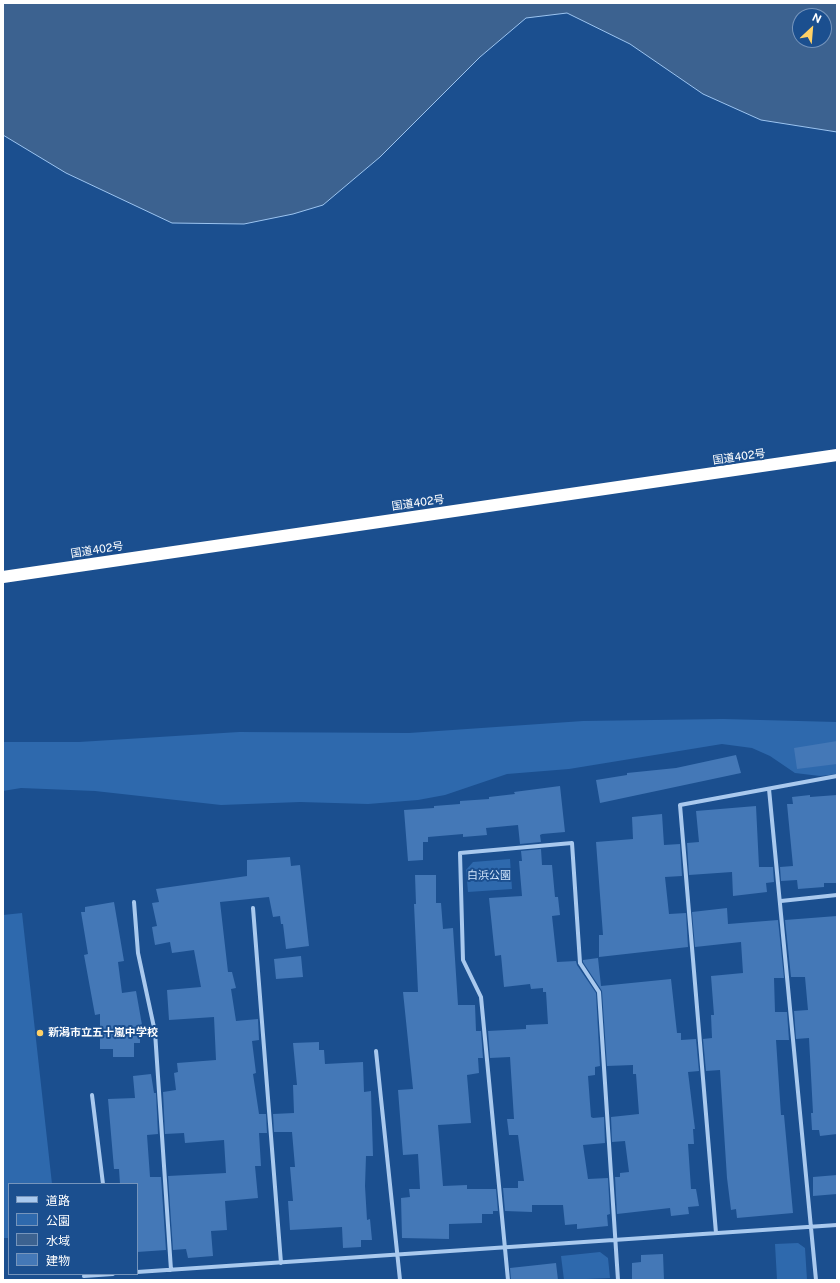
<!DOCTYPE html>
<html>
<head>
<meta charset="utf-8">
<style>
  body { margin:0 }
  #map { position:relative; width:840px; height:1283px; overflow:hidden; background:#1b4f8f; font-family:"Public Sans","Noto Sans JP",sans-serif }
  canvas { display:block }
  .frame { position:absolute; inset:0; border:4px solid #fff; pointer-events:none }
  .legend { position:absolute; left:8px; top:1183px; width:130px; height:92px; box-sizing:border-box; background:#1b4f8f; border:1px solid #7695bc; margin:0; padding:5px 7px; list-style:none; font-size:12px; color:#fff }
  .legend li { display:flex; align-items:center; gap:8px; height:20px }
  .legend b { width:20px; border:1px solid #7695bc }
  .north { position:absolute; left:792px; top:8px; width:40px; height:40px; box-sizing:border-box; background:#1b4f8f; border:1px solid #7695bc; border-radius:50%; rotate:26deg; font-size:11px; font-weight:700; line-height:16px; text-align:center; color:#fff }
  .north::after { content:''; display:block; margin:auto; width:14px; height:18px; background:#ffd166; clip-path:polygon(50% 0,100% 100%,50% 72%,0 100%) }
</style>
</head>
<body>
<div id="map">
<canvas width="840" height="1283"></canvas>
<div class="frame"></div>
<ul class="legend">
<li><b style="height:5px;background:#a9c9ee"></b>道路</li>
<li><b style="height:11px;background:#2e69ad"></b>公園</li>
<li><b style="height:11px;background:#3c6290"></b>水域</li>
<li><b style="height:11px;background:#4478b7"></b>建物</li>
</ul>
<div class="north">N</div>
</div>
<script>
const ctx = document.querySelector('canvas').getContext('2d');
ctx.lineJoin = 'round';
function paint(path, color) { ctx.fillStyle = color; ctx.fill(path, 'evenodd'); }
const toPath = rows => new Path2D(rows.map(r => 'M' + r).join(''));
function stroke(path, color, width, dash) { ctx.strokeStyle = color; ctx.lineWidth = width; ctx.lineCap = dash ? 'butt' : 'round'; ctx.setLineDash(dash || []); ctx.stroke(path); }
function label(font, color, halo, rows, align = 'center') {
  ctx.font = font + ' "Public Sans","Noto Sans JP",sans-serif'; ctx.lineWidth = 4; ctx.setLineDash([]); ctx.textBaseline = 'middle'; ctx.strokeStyle = halo; ctx.fillStyle = color; for (const [text, x, y, turn = 0] of rows) {
    ctx.save(); ctx.translate(x, y); ctx.rotate((+turn || 0) * Math.PI / 180); ctx.textAlign = isNaN(turn) ? turn : align; if (halo) ctx.strokeText(text, 0, 0); ctx.fillText(text, 0, 0); ctx.restore();
  }
}
paint(toPath([
  [723,719,837,722,837,774,820,776,795,773,770,756,752,748,722,744,569,769,507,774,445,795,418,800,368,804,300,802,221,805,95,791,21,788,3,791,3,742,79,742,239,732,409,733,583,721],
  [510,859,512,889,468,892,466,870,473,862],
  [22,913,52,1184,9,1184,9,1238,3,1238,3,915],
  [798,1243,805,1248,807,1280,777,1280,775,1244],
  [600,1252,608,1258,610,1278,564,1280,561,1256]
]), '#2e69ad');
const water = toPath([
  [3,3,837,3,837,132,761,120,703,94,630,44,567,13,526,18,480,57,380,157,323,205,293,214,244,224,172,223,66,173,3,135,3,3],
  [800,16,824,16,824,40,800,40,800,16]
]);
paint(water, '#3c6290');
stroke(water, '#9cc4f0', 1);
paint(toPath([
  [837,741,837,764,797,769,794,748],
  [736,755,741,773,600,803,596,780,627,775,627,773,676,768],
  [560,786,565,832,542,834,540,835,541,842,520,844,518,825,486,828,487,835,463,837,463,834,428,837,428,842,423,842,423,860,408,861,404,810,434,808,434,806,460,804,460,801,489,799,489,797,515,794,514,792],
  [810,795,810,797,837,795,837,883,824,883,824,887,798,889,797,880,781,881,780,867,793,866,787,804,793,804,792,797],
  [756,806,759,867,773,867,774,882,766,883,767,892,733,896,732,872,689,875,687,843,699,842,696,811],
  [662,814,664,845,680,844,682,876,665,877,669,914,686,913,688,947,599,957,599,935,603,935,596,842,633,839,632,817],
  [541,849,542,865,552,865,555,897,558,897,560,915,552,916,557,962,576,961,577,965,596,993,600,1066,595,1067,595,1075,588,1076,591,1117,593,1118,604,1117,605,1143,583,1145,588,1179,608,1178,610,1214,607,1215,608,1226,577,1229,577,1224,565,1225,563,1205,532,1205,532,1212,505,1211,503,1188,518,1188,518,1181,524,1181,518,1135,509,1135,507,1119,514,1119,510,1057,490,1058,488,1031,526,1029,526,1025,548,1024,546,992,543,992,543,988,531,989,530,984,504,987,501,955,495,956,489,898,522,896,519,861,522,861,521,851],
  [290,857,291,866,300,865,309,946,286,949,283,924,281,924,280,916,273,917,269,897,220,902,228,972,232,972,236,988,231,989,236,1021,258,1019,259,1040,252,1041,256,1073,253,1074,259,1114,266,1114,267,1133,259,1133,261,1166,255,1166,258,1198,225,1201,227,1230,211,1231,213,1256,188,1258,186,1249,173,1250,168,1176,226,1173,224,1140,185,1143,184,1133,165,1134,163,1092,176,1090,174,1073,178,1072,177,1063,216,1060,214,1017,169,1020,167,990,201,987,194,950,172,953,170,942,155,945,152,927,157,926,152,903,159,902,156,889,247,876,247,860],
  [415,875,436,875,436,903,441,903,443,929,453,928,458,1005,475,1005,476,1031,481,1031,483,1058,478,1058,479,1073,467,1075,471,1123,438,1125,443,1186,467,1185,467,1189,496,1189,498,1211,493,1211,493,1214,482,1214,482,1223,449,1224,449,1239,402,1238,401,1198,410,1197,409,1189,420,1189,418,1154,403,1155,398,1090,413,1089,403,992,418,992,414,904,416,904],
  [114,902,124,961,118,962,122,993,136,991,144,1036,140,1036,140,1043,134,1043,134,1057,113,1057,113,1049,100,1049,100,1014,95,1015,84,955,88,954,81,912,85,912,85,907],
  [727,908,728,924,778,920,784,978,774,978,775,1012,787,1012,789,1040,776,1040,781,1115,784,1115,793,1213,737,1218,736,1209,731,1210,727,1178,720,1070,706,1071,703,1039,712,1038,711,1015,714,1015,711,976,743,973,741,942,695,947,692,912],
  [837,916,837,1030,836,1030,837,1134,820,1136,819,1130,812,1130,811,1113,813,1113,809,1038,796,1039,794,1011,808,1010,805,977,791,977,785,920],
  [301,956,303,977,276,979,274,959],
  [598,958,601,986,671,979,677,1033,681,1033,681,1040,696,1039,699,1071,688,1072,695,1129,693,1129,694,1144,688,1144,691,1189,696,1189,699,1206,688,1207,689,1214,671,1216,670,1208,617,1214,615,1177,620,1177,620,1173,629,1172,625,1141,612,1142,611,1117,639,1114,636,1074,633,1074,633,1065,607,1066,602,991,583,962,583,960],
  [319,1042,319,1050,324,1050,325,1064,363,1062,364,1092,371,1091,373,1156,366,1156,365,1186,367,1220,370,1219,372,1240,361,1240,361,1247,343,1248,342,1227,290,1230,288,1201,293,1201,290,1167,295,1167,292,1132,274,1132,273,1114,294,1113,293,1085,297,1085,293,1043],
  [151,1074,154,1093,156,1093,158,1134,147,1135,150,1177,161,1177,166,1250,137,1252,137,1184,120,1184,119,1169,114,1169,108,1099,135,1098,133,1076],
  [837,1175,837,1194,813,1196,813,1177],
  [663,1254,664,1280,632,1280,632,1263,641,1262,641,1255],
  [556,1263,558,1280,511,1280,510,1268]
]), '#4478b7');
stroke(toPath([
  [769,789,816,1280],
  [781,901,837,895],
  [134,902,138,953,155,1032,171,1270],
  [253,908,281,1263],
  [376,1051,400,1280],
  [92,1095,103,1184],
  [716,1233,680,805,837,776],
  [137,1272,837,1225],
  [84,1276,113,1274],
  [508,1280,481,997,463,960,460,853,572,843,580,963,599,992,618,1280]
]), '#a9c9ee', 4);
stroke(toPath([
  [3,577,837,455]
]), '#fff', 12);
for (const [x, y, r, color] of [
  [40,1033,4,"#ffd166"]
]) { const dot = new Path2D(); dot.arc(x, y, r, 0, 2 * Math.PI); ctx.fillStyle = color; ctx.fill(dot); stroke(dot, '#1b4f8f', 1.5); }
label('11px', '#fff', '#1b4f8f', [
  ["国道402号",739,457,-8],
  ["国道402号",418,503,-8],
  ["国道402号",97,550,-9]
]);
label('11px', '#cfe3fa', '#1b4f8f', [
  ["白浜公園",489,876]
]);
label('bold 11px', '#fff', '#1b4f8f', [
  ["新潟市立五十嵐中学校",48,1033]
], 'left');
</script>
</body>
</html>
